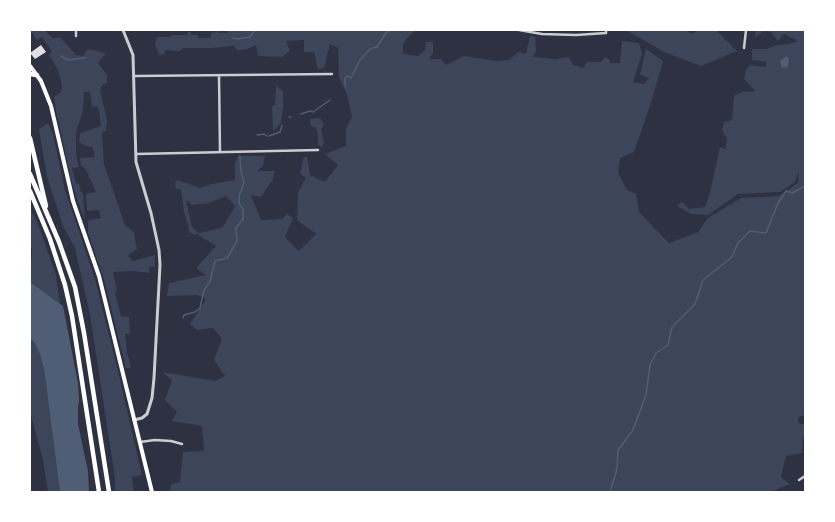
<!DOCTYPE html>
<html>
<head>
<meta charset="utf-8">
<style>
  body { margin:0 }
  #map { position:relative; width:835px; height:522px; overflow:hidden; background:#2d3142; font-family:Signika,sans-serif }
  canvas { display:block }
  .frame { position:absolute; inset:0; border:31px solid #fff; pointer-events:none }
</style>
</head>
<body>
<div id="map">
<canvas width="835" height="522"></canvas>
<div class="frame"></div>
</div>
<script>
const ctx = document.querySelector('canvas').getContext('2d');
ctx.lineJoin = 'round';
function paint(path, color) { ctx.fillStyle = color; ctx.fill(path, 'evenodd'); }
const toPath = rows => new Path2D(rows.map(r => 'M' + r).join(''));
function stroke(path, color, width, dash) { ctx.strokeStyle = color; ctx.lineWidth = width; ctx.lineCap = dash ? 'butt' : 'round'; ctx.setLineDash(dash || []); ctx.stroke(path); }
paint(toPath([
  [30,30,44,30,53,38,61,38,76,55,83,56,88,49,106,53,98,63,107,75,107,83,103,84,100,90,107,120,106,131,102,132,104,164,125,225,134,232,137,249,128,255,133,261,155,255,155,267,149,267,150,273,132,271,113,272,117,290,115,293,121,316,129,317,130,334,125,334,127,352,131,368,126,368,103,276,88,233,88,220,101,218,99,210,87,211,86,194,96,192,86,170,81,166,80,158,95,157,93,148,84,145,79,142,80,133,101,126,99,110,97,106,92,107,90,92,84,92,83,110,76,133,76,156,79,167,72,168,76,183,79,184,80,191,83,193,85,220,78,202,71,179,56,110,54,97,61,92,62,84,57,68,49,55,52,51,42,37,37,40],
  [216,30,218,30,219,33,227,33,228,31,237,30,416,30,408,37,403,44,403,54,418,56,425,50,426,42,433,42,433,53,429,59,441,59,446,65,464,56,496,61,509,60,518,52,526,54,530,36,535,37,536,51,533,57,555,59,569,57,573,65,583,68,587,62,601,62,605,57,610,60,610,63,620,63,622,41,639,43,642,54,633,82,644,84,649,78,640,75,646,49,663,61,651,103,634,152,620,158,618,173,627,190,636,194,639,212,669,243,698,232,708,218,741,198,779,196,798,183,799,171,795,182,780,192,738,194,708,215,691,214,677,206,682,202,689,209,705,207,710,192,720,147,725,149,727,139,722,130,724,122,732,120,734,96,744,91,751,92,755,91,744,79,746,70,750,65,765,67,767,62,752,60,752,49,767,49,776,45,789,44,798,41,784,34,778,41,771,32,764,31,755,37,756,30,805,30,805,415,798,417,799,424,805,424,805,437,803,438,802,453,786,456,781,477,790,484,775,490,775,492,170,491,171,484,180,482,183,452,204,451,202,426,172,421,177,412,165,400,172,380,162,372,215,381,225,376,214,360,222,339,213,328,197,330,190,324,206,299,198,295,167,296,169,283,206,275,196,268,216,246,197,234,223,227,235,206,226,196,209,203,191,205,189,201,186,201,192,227,199,233,195,235,189,232,188,224,184,212,181,189,176,189,175,182,178,180,184,183,187,183,200,188,212,184,235,180,235,164,238,156,265,156,263,166,257,171,275,171,272,181,261,197,251,195,261,220,282,219,287,214,293,218,285,237,299,251,316,234,297,220,298,192,306,178,300,174,304,157,307,157,310,175,325,182,338,165,325,154,346,146,346,128,352,117,347,95,339,77,338,48,330,44,324,68,318,69,314,52,304,52,304,40,286,41,290,51,282,57,258,56,256,45,245,50,237,50,234,46,211,48,184,48,179,51,166,50,163,55,159,55,155,44,157,37,171,37,171,35,187,35,188,32,191,32,191,35,198,35,198,38,211,38,211,33,216,32],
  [626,30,685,30,692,34,698,30,716,30,737,51,701,66,664,52],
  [276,86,283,91,283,107,281,123,273,131,272,106,275,105],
  [320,118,324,125,321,129,324,143,322,147,318,145,318,134,316,128,311,126,310,119],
  [48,123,53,134,65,190,95,279,118,371,142,475,132,477,134,492,115,492,115,478,90,315,75,248,63,226,47,177,39,129],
  [30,208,38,224,56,275,60,304,30,282,30,260,32,258,32,249,30,244],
  [30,338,34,342,40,354,44,369,60,492,48,492,43,460,30,412]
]), '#3c4559');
paint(toPath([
  [787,56,789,60,788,67,782,68,780,61],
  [30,282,63,306,78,383,79,401,78,407,78,424,88,471,89,492,60,492,44,369,40,354,34,342,30,338]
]), '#4f5d75');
stroke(toPath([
  [232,38,237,39,250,37,254,31,257,30],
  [61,56,68,60,85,58],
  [345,86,345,78,347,76,351,78,360,60,370,49,377,47,386,33,391,30],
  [301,114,310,111,313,112,330,100],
  [289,117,291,117],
  [257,135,264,134,267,136],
  [269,136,280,132,282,125],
  [183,318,184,315,195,312,200,308,204,290,210,282,215,261,227,258,237,241,236,228,243,219,243,209,239,203,239,196,244,183,241,172,240,156],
  [610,492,617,469,618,450,633,430,646,395,650,365,656,353,668,345,672,327,695,304,703,280,732,257,738,243,750,231,766,233,778,203,786,191,792,193,805,186]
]), '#4f5d75', 1.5);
paint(toPath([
  [41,45,46,52,35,59,30,53]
]), '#e0e0e3');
stroke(toPath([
  [519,30,542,34,576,35,606,33,606,30],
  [76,36,76,30],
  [744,48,746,30],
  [134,76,332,74],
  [219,76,220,152],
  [136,154,318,150],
  [140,442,155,440,171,441,182,444],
  [799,480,805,476]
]), '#caccd0', 2.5);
stroke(toPath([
  [123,30,133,55,136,162,151,213,159,250,160,265,154,378,152,398,147,414,142,418,134,420]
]), '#caccd0', 3);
stroke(toPath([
  [30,66,41,81,51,106,73,201,99,276,152,492]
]), '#fff', 4);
stroke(toPath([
  [30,74,37,75],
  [30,138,46,206],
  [30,174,59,242,75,287,84,333,109,492],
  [30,191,50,239,65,285,72,316,99,492]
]), '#fff', 4.5);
</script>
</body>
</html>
